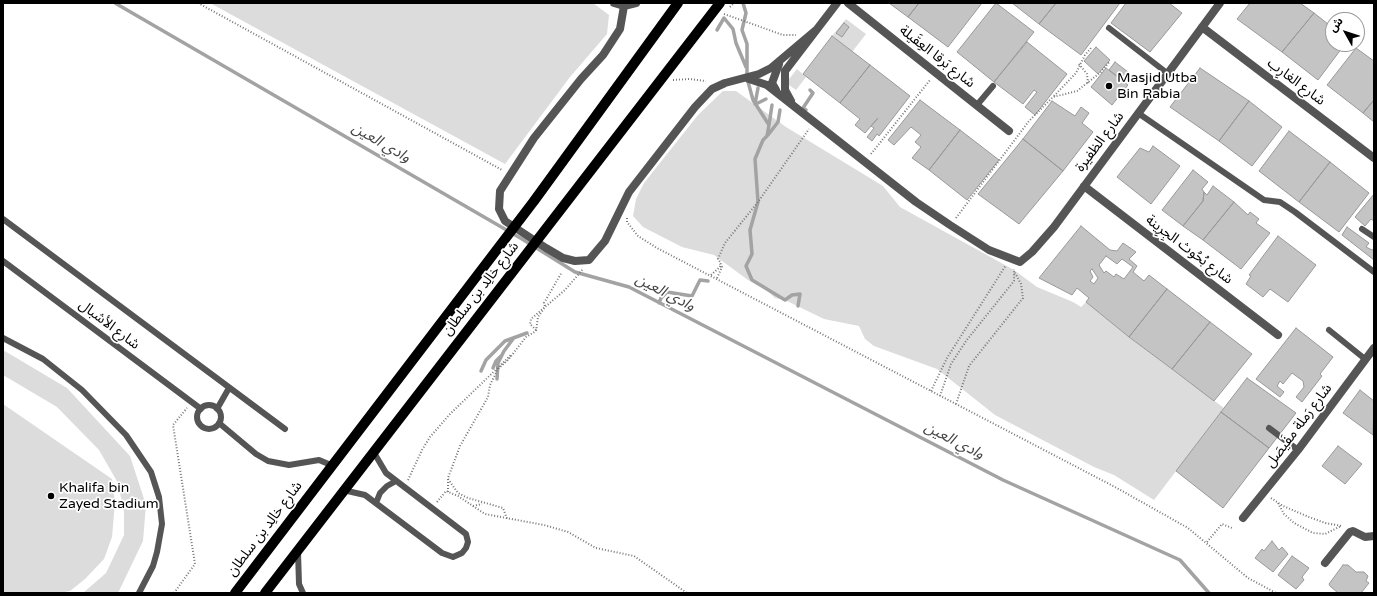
<!DOCTYPE html>
<html>
<head>
<meta charset="utf-8">
<style>
  body { margin:0 }
  #map { position:relative; width:1377px; height:596px; overflow:hidden; background:#fff; font-family:"Varela Round","Noto Sans Arabic",sans-serif }
  canvas { display:block }
  .frame { position:absolute; inset:0; border:4px solid #000; pointer-events:none }
  .north { position:absolute; left:1325px; top:12px; width:40px; height:40px; box-sizing:border-box; background:#fff; border:1px solid #999; border-radius:50%; rotate:309deg; font-size:11px; font-weight:700; line-height:16px; text-align:center; color:#000 }
  .north::after { content:''; display:block; margin:auto; width:14px; height:18px; background:#000; clip-path:polygon(50% 0,100% 100%,50% 72%,0 100%) }
</style>
</head>
<body>
<div id="map">
<canvas width="1377" height="596"></canvas>
<div class="frame"></div>
<div class="north">ش</div>
</div>
<script>
const ctx = document.querySelector('canvas').getContext('2d');
ctx.lineJoin = 'round';
function paint(path, color) { ctx.fillStyle = color; ctx.fill(path, 'evenodd'); }
const toPath = rows => new Path2D(rows.map(r => 'M' + r).join(''));
function stroke(path, color, width, dash) { ctx.strokeStyle = color; ctx.lineWidth = width; ctx.lineCap = dash ? 'butt' : 'round'; ctx.setLineDash(dash || []); ctx.stroke(path); }
function label(font, color, halo, rows, align = 'center') {
  ctx.font = font + ' "Varela Round","Noto Sans Arabic",sans-serif'; ctx.lineWidth = 3.5; ctx.setLineDash([]); ctx.textBaseline = 'middle'; ctx.strokeStyle = halo; ctx.fillStyle = color; for (const [text, x, y, turn = 0] of rows) {
    ctx.save(); ctx.translate(x, y); ctx.rotate((+turn || 0) * Math.PI / 180); ctx.textAlign = isNaN(turn) ? turn : align; if (halo) ctx.strokeText(text, 0, 0); ctx.fillText(text, 0, 0); ctx.restore();
  }
}
paint(toPath([
  [210,3,593,3,609,15,607,34,570,77,505,164],
  [846,19,866,34,852,52,832,36],
  [797,69,806,77,796,90,786,83],
  [723,91,736,91,786,127,883,186,900,207,1014,270,1037,287,1073,302,1081,307,1086,302,1129,337,1224,408,1154,500,1114,475,1094,467,995,415,937,369,874,346,865,339,859,326,824,319,785,300,775,298,763,287,748,280,714,255,682,247,643,227,633,216,636,199,644,183,698,115],
  [3,350,67,388,130,456,146,505,143,541,118,593,83,593,106,573,124,535,124,512,118,483,99,450,57,407,3,375],
  [3,404,112,479,115,502,112,537,104,559,85,579,70,591,60,593,3,593]
]), '#dcdcdc');
stroke(toPath([
  [115,3,522,239,575,272,629,287,1003,480,1180,560,1209,593],
  [743,3,746,13,742,30,747,44,747,78,753,100,769,125,767,136,763,140,755,159,758,202,750,230,752,254,746,266,752,280,785,300,792,295,800,294,798,306],
  [717,30,724,18,733,29,736,43,746,67],
  [755,104,758,88],
  [756,104,766,99],
  [806,110,803,108,813,93,810,90],
  [769,125,772,105],
  [768,135,778,122,780,110],
  [659,303,661,298,667,292,692,296,700,280,708,281],
  [493,368,496,361,501,356],
  [481,371,486,360,505,341,527,333],
  [497,379,498,363,504,351,513,339]
]), '#a3a3a3', 3.5);
const building = toPath([
  [889,3,919,3,908,17,889,3],
  [919,3,982,3,948,47,908,17,919,3],
  [996,3,1034,32,994,82,957,52,996,3],
  [1012,3,1056,3,1039,24,1012,3],
  [1056,3,1120,3,1081,55,1039,24,1056,3],
  [1126,3,1169,3,1182,13,1150,52,1111,23,1126,3],
  [1250,3,1300,3,1314,13,1282,52,1237,19,1250,3],
  [1314,13,1333,28,1333,44,1345,44,1318,80,1282,52,1314,13],
  [844,23,849,27,842,37,836,33,844,23],
  [832,36,870,65,840,103,803,74,832,36],
  [1027,42,1067,74,1035,115,1025,107,1037,92,1034,90,1023,104,994,82,1027,42],
  [1096,47,1110,60,1098,74,1084,61,1096,47],
  [1356,48,1374,61,1374,100,1363,113,1327,85,1356,48],
  [1115,62,1128,72,1122,80,1109,70,1115,62],
  [870,65,910,96,879,136,877,134,872,141,867,137,874,128,871,126,878,118,865,133,855,125,860,119,840,103,870,65],
  [1106,68,1128,85,1112,105,1091,87,1106,68],
  [1200,68,1249,101,1219,141,1170,107,1200,68],
  [920,100,960,130,929,170,912,158,921,147,915,142,921,135,911,127,894,145,888,140,920,100],
  [1374,100,1374,122,1363,113,1374,100],
  [1052,101,1075,116,1081,107,1089,113,1082,123,1093,132,1063,171,1023,139,1052,101],
  [1249,101,1282,127,1252,166,1219,141,1249,101],
  [960,130,999,160,967,200,929,170,960,130],
  [1289,131,1330,162,1299,202,1259,171,1289,131],
  [1023,139,1063,171,1019,224,978,194,1023,139],
  [1153,146,1180,166,1151,204,1117,177,1140,148,1149,152,1153,146],
  [1330,162,1369,193,1339,232,1299,202,1330,162],
  [1193,170,1208,182,1202,189,1204,192,1203,201,1183,226,1162,210,1193,170],
  [1213,186,1234,202,1203,240,1183,226,1203,201,1204,192,1207,195,1213,186],
  [1374,194,1374,221,1371,219,1365,226,1355,217,1374,194],
  [1234,202,1248,215,1250,212,1259,219,1256,223,1270,233,1241,269,1203,240,1234,202],
  [1081,226,1110,250,1117,251,1123,243,1136,252,1129,259,1137,266,1133,272,1144,281,1149,275,1167,289,1129,337,1086,302,1089,298,1077,288,1072,295,1039,278,1081,226],
  [1106,256,1117,264,1122,259,1133,267,1124,279,1116,274,1114,277,1106,271,1104,273,1099,265,1106,256],
  [1092,269,1098,278,1094,284,1090,281,1093,277,1090,271,1092,269],
  [1347,227,1369,243,1366,247,1372,250,1374,249,1374,260,1342,235,1347,227],
  [1278,236,1316,265,1288,302,1270,289,1263,297,1246,284,1251,276,1249,275,1278,236],
  [1167,289,1210,322,1172,369,1129,337,1167,289],
  [1210,322,1252,354,1214,401,1172,369,1210,322],
  [1296,328,1333,357,1320,374,1322,376,1302,402,1296,397,1304,387,1303,381,1292,373,1283,384,1280,381,1277,386,1284,392,1280,397,1256,379,1296,328],
  [1247,378,1296,413,1269,448,1221,412,1247,378],
  [1360,390,1374,401,1373,435,1343,413,1360,390],
  [1221,412,1269,448,1223,508,1176,471,1221,412],
  [1338,446,1362,464,1345,484,1322,466,1338,446],
  [1272,541,1279,550,1282,547,1288,554,1273,572,1255,558,1262,549,1264,551,1272,541],
  [1292,556,1309,568,1302,577,1304,580,1296,589,1278,575,1292,556],
  [1343,565,1348,565,1356,572,1364,572,1368,576,1366,581,1369,583,1361,593,1338,593,1330,586,1329,584,1343,565]
]);
paint(building, '#c4c4c4');
stroke(building, '#999', 1);
stroke(toPath([
  [198,3,502,170],
  [730,7,734,3],
  [724,14,783,35,796,35],
  [1079,64,1087,74,1088,84],
  [673,80,689,79,706,81],
  [1054,96,1076,73,1085,55,1092,47],
  [871,154,930,80],
  [627,218,627,222,638,236,657,248,1115,487,1188,528,1248,578,1276,593],
  [956,218,1029,121,1053,97,1077,91,1101,72,1110,61],
  [711,275,720,267,721,263,718,259,725,243,758,202,809,129],
  [717,278,722,267,720,264],
  [536,330,530,324,531,319,545,307,544,303,562,272],
  [931,391,947,358,1006,265],
  [940,396,951,364,966,341,1014,281,1014,269],
  [956,404,969,366,1023,298,1021,284,1014,271],
  [448,479,458,493,468,498,503,508,507,519],
  [408,480,422,450,430,437,450,414,511,355],
  [448,492,448,478,460,446,488,397,490,385,498,369,508,360,526,337,536,331,538,317,545,307,565,290,583,269],
  [1271,498,1283,506,1309,517,1325,523,1342,526],
  [437,502,446,491,458,496,485,514,544,525,568,532,596,548,634,556,687,593],
  [1278,503,1284,514,1294,523,1313,533,1325,534,1341,526],
  [473,506,482,504],
  [1207,542,1222,524,1232,528],
  [174,593,195,564,173,425,187,408]
]), '#777', 2, [1, 2]);
stroke(toPath([
  [1109,28,1167,73],
  [977,105,993,86],
  [1138,113,1264,200,1280,202,1295,212,1374,272],
  [3,219,285,429],
  [1362,229,1374,237],
  [3,261,201,409],
  [1329,330,1365,359],
  [3,338,43,359,82,390,126,435,151,472,159,497,162,524,157,552,153,566,139,593],
  '197 417a12 12 0 1 1 24 0a12 12 0 1 1-24 0Z',
  [217,409,229,388],
  [219,423,256,454,268,461,289,465,319,460,331,465],
  [1269,428,1298,450],
  [343,490,365,495,442,553,453,557,462,553,466,548,468,542,466,534,386,473,373,451],
  [376,503,380,493,387,486,396,481],
  [298,552,299,584,303,593]
]), '#555', 6);
stroke(toPath([
  [614,3,624,6,636,3],
  [848,3,1009,131],
  [624,6,620,29,603,55,581,79,534,138,500,191,499,209,505,221,546,248,563,258,575,261,589,260,594,254,605,241,629,192,695,107,712,89,725,83,759,74,771,68,816,30],
  [1202,27,1374,158],
  [749,79,767,85,916,202,950,225,989,250,1020,262,1032,252,1054,227,1220,3],
  [776,90,772,83,779,64],
  [791,101,785,90,785,71,837,3],
  [1084,186,1278,335],
  [1243,518,1298,450,1374,348],
  [1325,563,1350,532,1353,531,1365,537,1374,536]
]), '#555', 8);
stroke(toPath([
  [235,593,534,201,678,3],
  [265,593,720,3]
]), '#000', 10);
for (const [x, y, r, color] of [
  [1109,86,4,"#000"],
  [51,496,4,"#000"]
]) { const dot = new Path2D(); dot.arc(x, y, r, 0, 2 * Math.PI); ctx.fillStyle = color; ctx.fill(dot); stroke(dot, '#fff', 1.5); }
label('14px', '#000', '#fff', [
  ["شارع بَرقا العِقَيلة",937,57,38],
  ["شارع الغارِب",1296,82,37],
  ["شارع الظفيرة",1100,142,-53],
  ["شارع بُحُوث الجِرِينة",1189,250,37],
  ["شارع خالِد بن سلطان",481,289,-52],
  ["شارع الأشبال",109,325,37],
  ["شارع رَملة مفَيصَل",1299,426,-53],
  ["شارع خالِد بن سلطان",265,529,-53]
]);
label('14px', '#000', '#fff', [
  ["Masjid Utba",1117,78],
  ["Bin Rabia",1117,94],
  ["Khalifa bin",59,488],
  ["Zayed Stadium",59,504]
], 'left');
label('italic 15px', '#444', '#fff', [
  ["وادي العين",381,143,30],
  ["وادي العين",665,293,27],
  ["وادي العين",954,441,27]
]);
</script>
</body>
</html>
